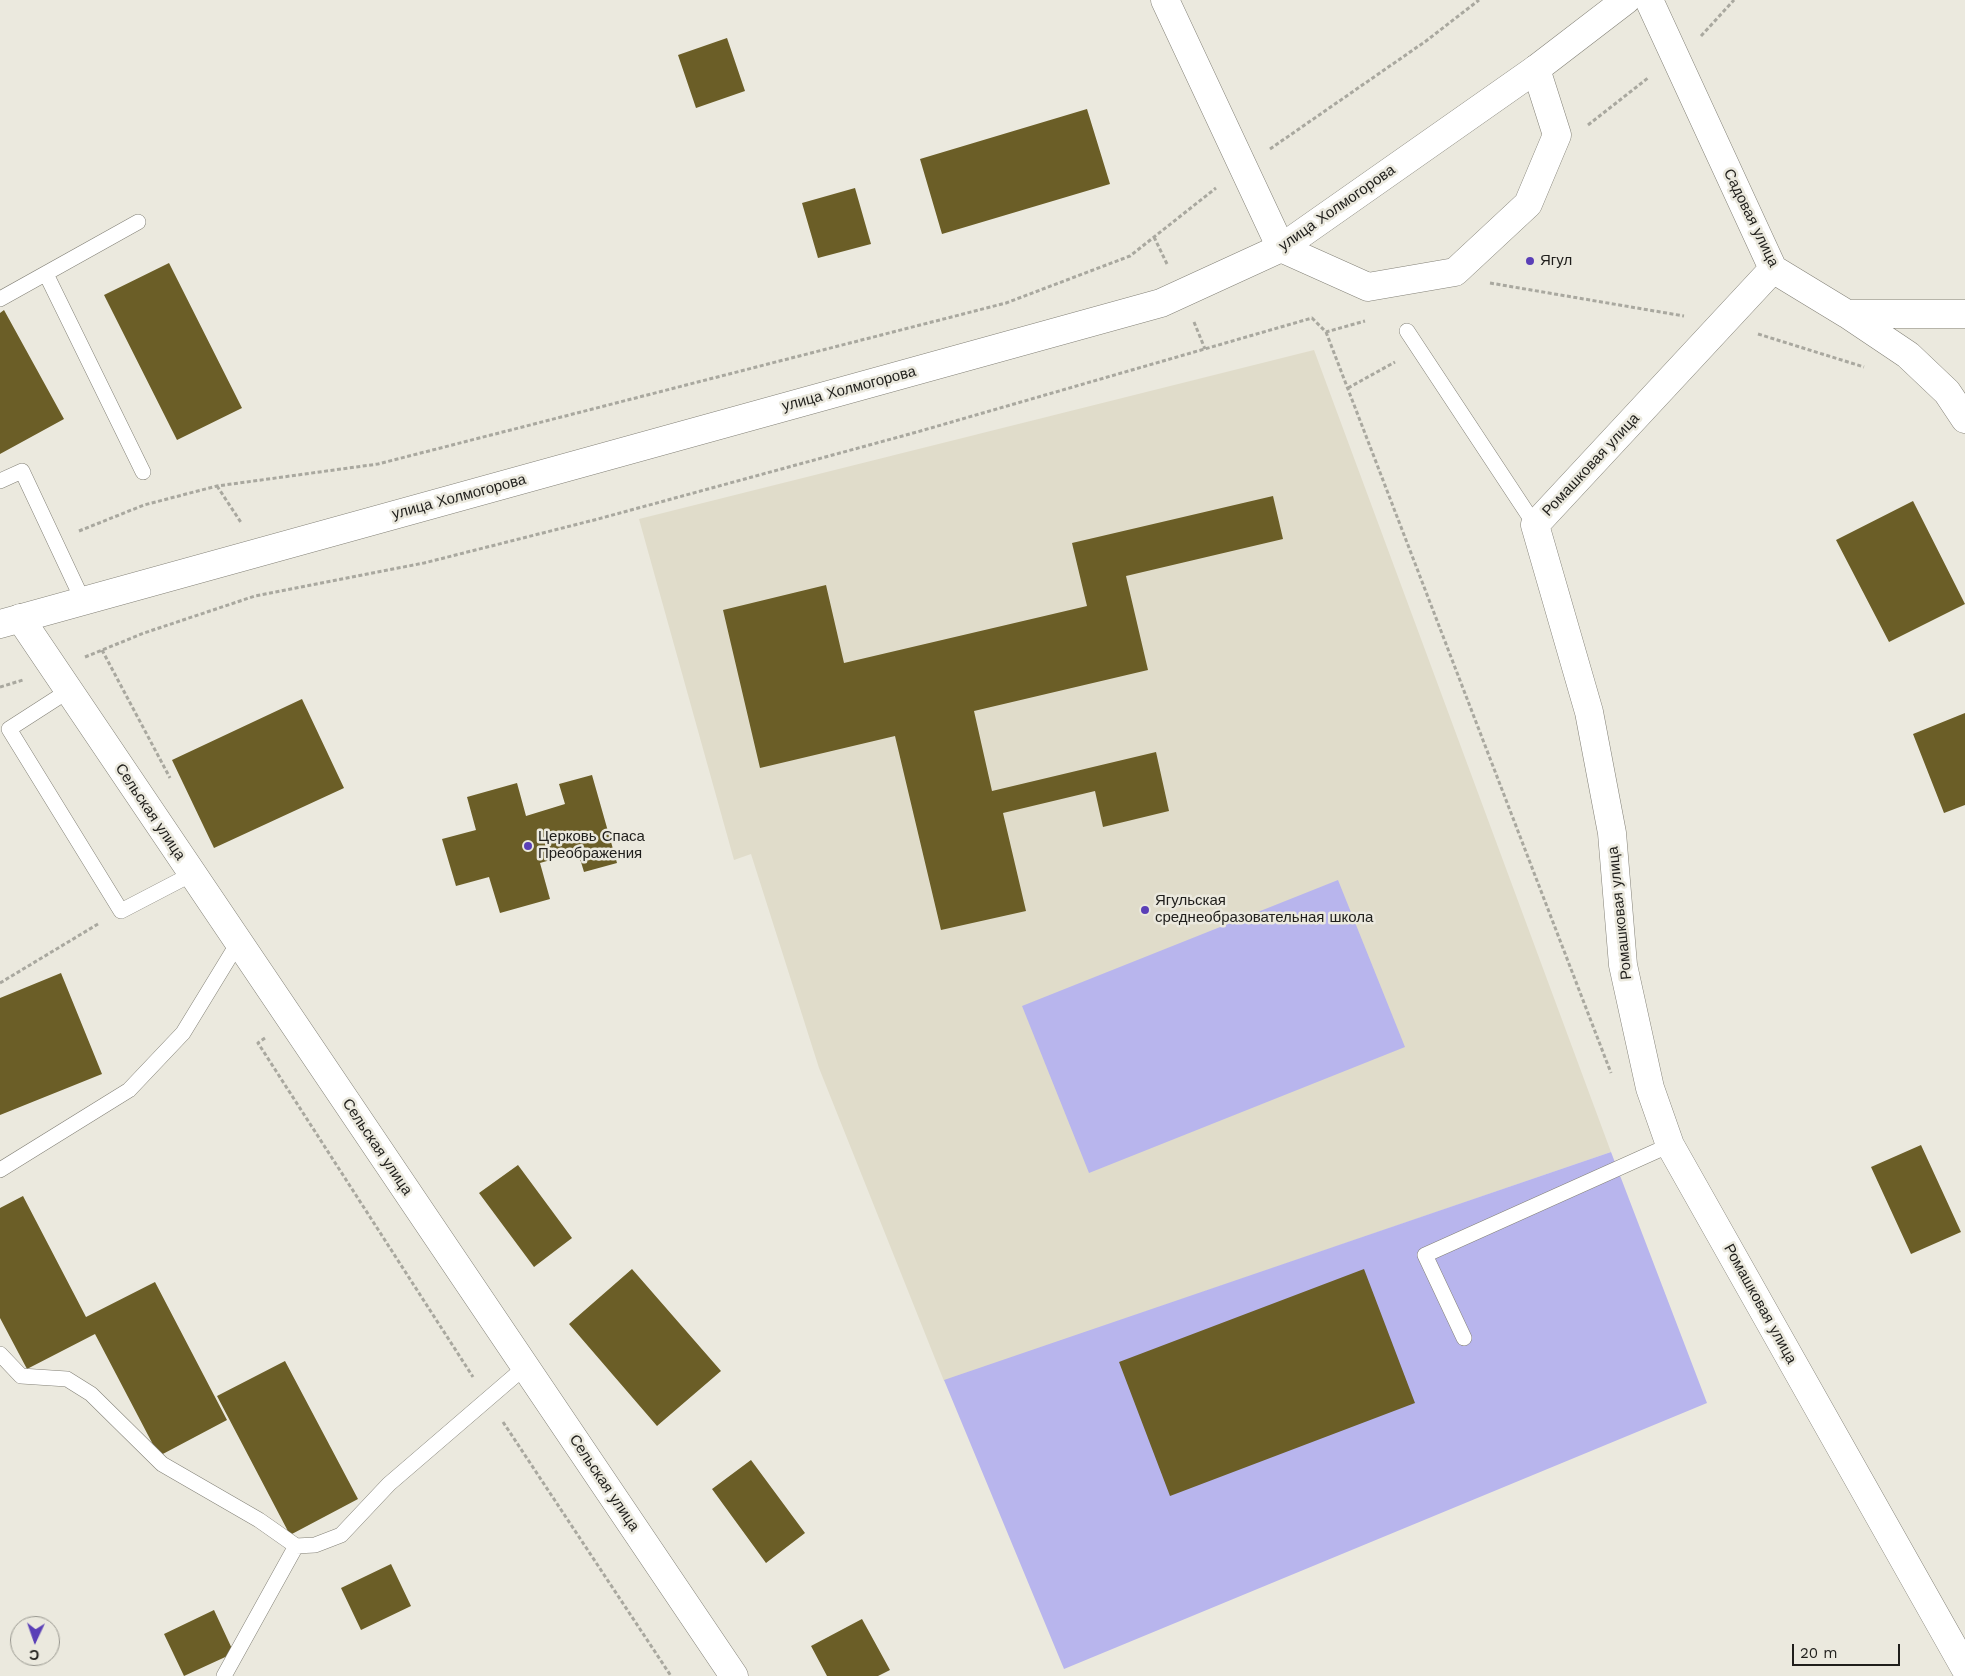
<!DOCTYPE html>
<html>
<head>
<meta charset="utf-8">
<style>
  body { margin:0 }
  #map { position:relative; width:1965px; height:1676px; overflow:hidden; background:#ebe9de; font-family:"Work Sans",sans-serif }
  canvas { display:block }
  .north { position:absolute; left:10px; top:1616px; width:50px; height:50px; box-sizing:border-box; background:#ebe9de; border:1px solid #999890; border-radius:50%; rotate:183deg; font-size:14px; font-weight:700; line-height:20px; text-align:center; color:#1f1e1b }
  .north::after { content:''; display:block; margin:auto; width:18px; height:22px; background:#5a3fb7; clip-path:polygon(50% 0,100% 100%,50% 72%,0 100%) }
  .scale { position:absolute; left:1792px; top:1644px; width:108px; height:22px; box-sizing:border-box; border:2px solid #1f1e1b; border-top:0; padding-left:6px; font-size:15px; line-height:18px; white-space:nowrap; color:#1f1e1b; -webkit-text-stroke:4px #ebe9de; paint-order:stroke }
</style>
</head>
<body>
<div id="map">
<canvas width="1965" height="1676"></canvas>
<div class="north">С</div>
<div class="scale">20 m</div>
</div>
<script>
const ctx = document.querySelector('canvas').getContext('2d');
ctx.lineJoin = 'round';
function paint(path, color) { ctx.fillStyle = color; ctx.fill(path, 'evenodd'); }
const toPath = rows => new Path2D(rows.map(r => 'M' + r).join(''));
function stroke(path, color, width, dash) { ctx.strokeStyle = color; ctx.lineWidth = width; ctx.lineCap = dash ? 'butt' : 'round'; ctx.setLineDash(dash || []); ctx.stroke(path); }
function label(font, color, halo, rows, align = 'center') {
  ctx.font = font + ' "Work Sans",sans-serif'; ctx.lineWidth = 5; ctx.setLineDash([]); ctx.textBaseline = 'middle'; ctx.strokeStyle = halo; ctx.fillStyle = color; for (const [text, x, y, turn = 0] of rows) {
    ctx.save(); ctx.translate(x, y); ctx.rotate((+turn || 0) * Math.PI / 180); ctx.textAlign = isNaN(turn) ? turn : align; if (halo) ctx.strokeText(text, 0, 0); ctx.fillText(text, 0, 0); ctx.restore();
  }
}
paint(toPath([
  [1314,350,1611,1152,944,1381,819,1068,751,854,734,860,639,519]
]), '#e0dcca');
paint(toPath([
  [1338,880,1405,1047,1089,1173,1022,1006],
  [1611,1152,1707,1403,1064,1669,944,1380]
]), '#b8b5ed');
paint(toPath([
  [727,38,745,91,696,108,678,55],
  [1087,109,1110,184,942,234,920,159],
  [855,188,871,244,818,258,802,203],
  [169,263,242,408,177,440,104,295],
  [4,310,64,419,0,454,0,313],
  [1273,496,1283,539,1126,576,1148,670,974,711,992,791,1156,752,1169,811,1103,827,1095,791,1003,813,1026,911,941,930,895,736,760,768,723,610,826,585,844,663,1087,606,1072,543],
  [1913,501,1965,604,1889,642,1836,540],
  [302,699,344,788,214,848,172,760],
  [1965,713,1965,805,1944,813,1913,734],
  [592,775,617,863,584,872,578,852,540,863,550,899,500,913,489,877,456,886,442,839,476,830,467,797,517,783,526,816,565,804,559,784],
  [61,973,102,1074,0,1115,0,998],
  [1921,1145,1961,1232,1911,1254,1871,1167],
  [518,1165,572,1238,534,1267,479,1193],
  [23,1196,86,1317,155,1282,227,1420,159,1456,95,1334,27,1369,0,1318,0,1208],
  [632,1269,721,1371,657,1426,569,1324],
  [1364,1269,1415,1403,1170,1496,1119,1362],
  [285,1361,358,1499,290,1535,217,1396],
  [751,1460,805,1533,766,1563,712,1489],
  [391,1564,411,1606,361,1630,341,1588],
  [214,1610,234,1653,184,1676,164,1634],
  [862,1619,890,1670,878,1676,827,1676,811,1646]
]), '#6b5e27');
const lane = toPath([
  [46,274,143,472],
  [0,299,138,222],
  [1407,331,1535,525],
  [0,481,22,471,83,601],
  [68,691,9,729,121,911,192,874],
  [0,1170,129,1090,183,1033,238,943],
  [1464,1338,1425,1255,1670,1145],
  [0,1354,21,1376,67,1379,91,1394,162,1464,259,1520,296,1546,315,1545,341,1535,389,1484,525,1367],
  [224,1676,296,1546]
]);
const street = toPath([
  [1165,0,1281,248,1368,287,1455,272,1528,204,1557,135,1536,69],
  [1649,0,1773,269,1847,314,1908,355,1947,392,1965,419],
  [1773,269,1535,525,1589,712,1612,833,1623,965,1650,1088,1670,1145,1965,1668],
  [1847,314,1965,314],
  [20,618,734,1676]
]);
const secondary = toPath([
  [0,624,1161,303,1281,248,1536,69,1626,0]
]);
stroke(lane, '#838177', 16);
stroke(street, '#838177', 29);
stroke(secondary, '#838177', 29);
stroke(toPath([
  [1701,36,1734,0],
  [1588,125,1648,78],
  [1270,149,1426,41,1479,0],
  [1154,237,1167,264],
  [1490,283,1684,316],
  [1194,322,1205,349],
  [1326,332,1611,1073],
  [1758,334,1864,367],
  [1348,388,1395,362],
  [217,486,242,524],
  [79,531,144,505,217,486,378,464,1006,303,1130,256,1216,188],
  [102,650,170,778],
  [85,657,144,633,255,596,424,563,598,519,917,432,1312,318,1326,332,1365,321],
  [0,687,23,680],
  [0,983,98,924],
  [265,1038,258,1043,473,1377],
  [503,1422,671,1676]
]), '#a9a89f', 3, [4, 2.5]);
stroke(lane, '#fff', 15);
stroke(street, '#fff', 28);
stroke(secondary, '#fff', 28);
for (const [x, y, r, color] of [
  [1530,261,5,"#5a3fb7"],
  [528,846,5,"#5a3fb7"],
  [1145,910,5,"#5a3fb7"]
]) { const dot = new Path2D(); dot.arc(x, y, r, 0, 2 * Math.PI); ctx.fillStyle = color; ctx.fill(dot); stroke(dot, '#ebe9de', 2); }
label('15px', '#1f1e1b', '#ebe9de', [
  ["улица Холмогорова",1337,208,-35],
  ["Садовая улица",1751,218,64],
  ["улица Холмогорова",849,389,-15],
  ["Ромашковая улица",1591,465,-47],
  ["улица Холмогорова",459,497,-15],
  ["Сельская улица",150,812,56],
  ["Ромашковая улица",1620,913,-96],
  ["Сельская улица",377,1147,56],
  ["Ромашковая улица",1760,1304,61],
  ["Сельская улица",604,1483,56]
]);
label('15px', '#1f1e1b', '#ebe9de', [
  ["Ягул",1540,261],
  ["Церковь Спаса",538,837],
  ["Преображения",538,854],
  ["Ягульская",1155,901],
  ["среднеобразовательная школа",1155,918]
], 'left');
</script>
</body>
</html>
